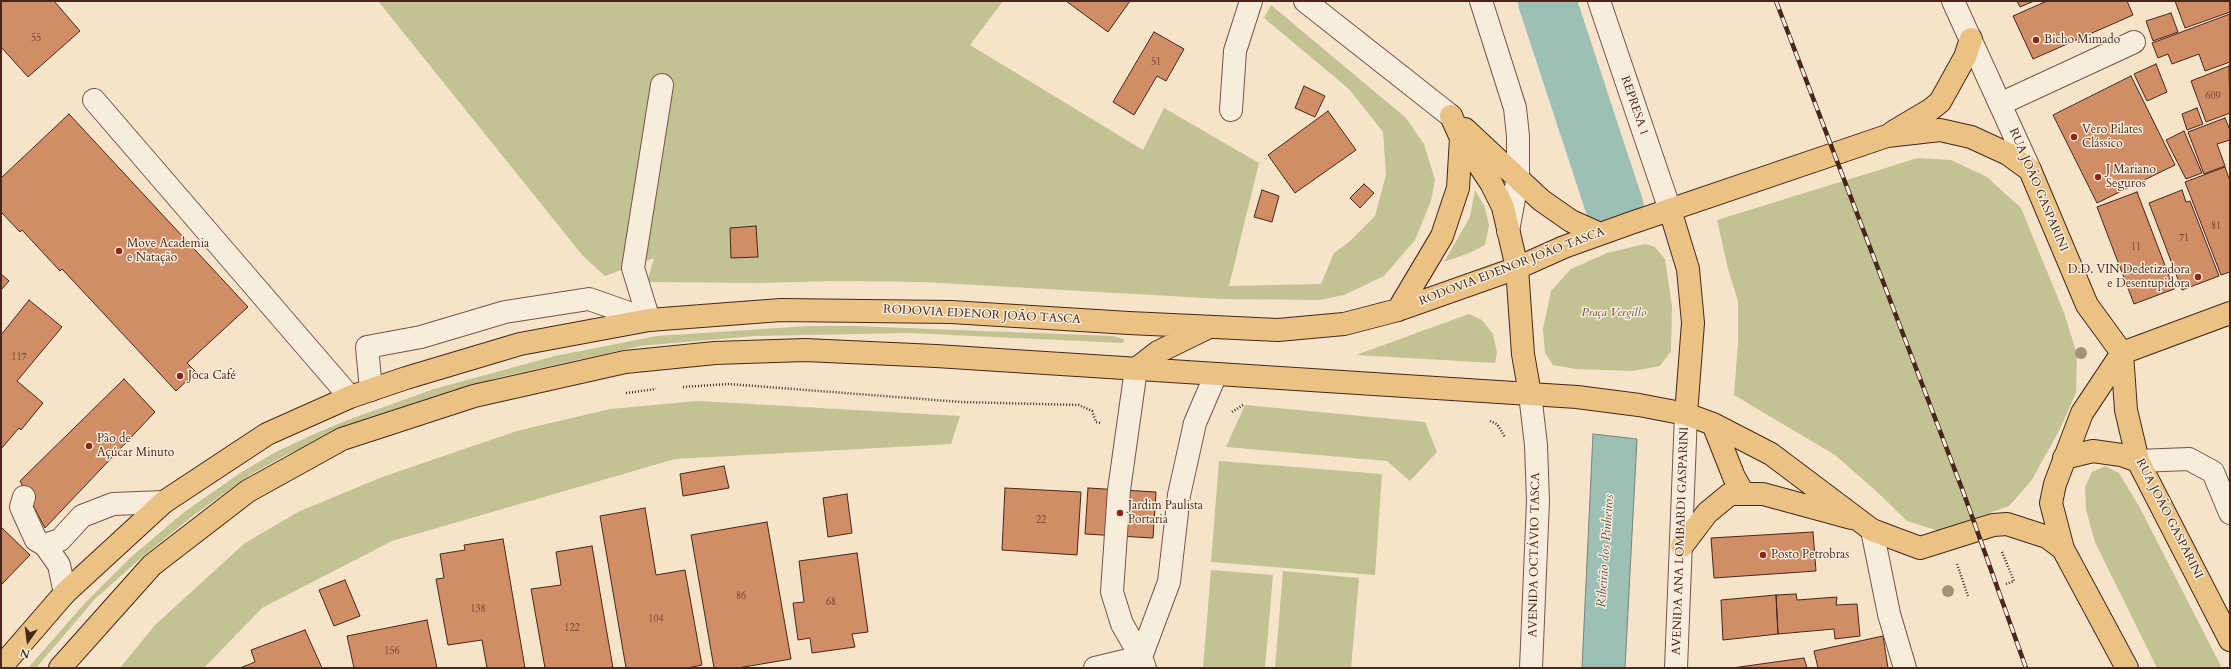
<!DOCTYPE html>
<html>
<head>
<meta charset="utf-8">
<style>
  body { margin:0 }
  #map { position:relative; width:2231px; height:669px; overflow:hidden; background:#f5e4c9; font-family:Cardo,serif }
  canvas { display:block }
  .frame { position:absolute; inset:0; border:2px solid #48261a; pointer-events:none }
  .north { position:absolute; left:8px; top:621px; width:40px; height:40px; -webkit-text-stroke:3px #f8eddc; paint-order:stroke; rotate:194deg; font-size:11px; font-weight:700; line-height:16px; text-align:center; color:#48261a }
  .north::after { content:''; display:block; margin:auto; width:14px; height:18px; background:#48261a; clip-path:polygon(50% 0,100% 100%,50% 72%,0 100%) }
</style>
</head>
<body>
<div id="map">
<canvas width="2231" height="669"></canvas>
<div class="frame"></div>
<div class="north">N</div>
</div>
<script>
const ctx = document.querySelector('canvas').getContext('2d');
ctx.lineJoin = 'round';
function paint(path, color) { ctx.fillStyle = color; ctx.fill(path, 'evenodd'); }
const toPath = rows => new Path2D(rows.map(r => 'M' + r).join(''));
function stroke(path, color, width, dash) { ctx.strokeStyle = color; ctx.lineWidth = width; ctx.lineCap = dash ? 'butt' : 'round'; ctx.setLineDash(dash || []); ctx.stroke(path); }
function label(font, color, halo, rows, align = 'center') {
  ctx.font = font + ' Cardo,serif'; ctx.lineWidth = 3; ctx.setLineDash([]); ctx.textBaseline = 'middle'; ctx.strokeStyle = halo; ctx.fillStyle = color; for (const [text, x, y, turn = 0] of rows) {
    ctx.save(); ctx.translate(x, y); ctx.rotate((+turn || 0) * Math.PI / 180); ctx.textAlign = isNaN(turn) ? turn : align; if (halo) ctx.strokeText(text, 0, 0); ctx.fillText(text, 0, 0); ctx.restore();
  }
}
paint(toPath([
  [378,1,1003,1,970,45,1143,150,1164,108,1259,163,1229,286,1321,284,1334,253,1349,242,1375,216,1386,175,1383,132,1349,89,1264,18,1271,5,1406,118,1424,144,1435,180,1431,201,1415,240,1384,276,1344,295,1319,300,1223,299,923,282,836,281,759,283,647,282,654,258,605,276,583,256],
  [1918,158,1951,160,1987,177,2021,208,2064,313,2077,354,2076,393,2059,431,2031,481,2009,506,1939,531,1907,521,1875,490,1835,455,1734,395,1738,343,1738,301,1728,269,1717,220],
  [1475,190,1484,205,1489,225,1485,245,1469,253,1444,262,1470,217],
  [1645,244,1655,247,1665,259,1672,306,1671,351,1660,366,1633,371,1576,369,1553,365,1545,353,1543,329,1551,291,1571,269,1607,253],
  [1469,314,1482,320,1493,334,1497,353,1495,363,1356,355],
  [809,326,855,326,1112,336,1124,339,1123,343,909,333,755,336,640,346,496,378,391,411,288,454,250,475,194,515,143,556,95,599,36,668,28,668,85,603,130,558,183,513,240,473,274,453,310,436,345,421,434,389,555,356,657,336],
  [698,401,960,416,951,444,675,459,392,541,262,608,204,668,120,668,155,625,245,543,300,511,385,476,517,431,610,409],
  [1245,405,1425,422,1437,452,1410,481,1387,461,1226,447],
  [1219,461,1382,474,1375,575,1211,562],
  [2105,466,2119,473,2140,508,2222,668,2157,668,2095,542,2086,510,2085,487,2092,472],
  [1211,570,1273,575,1265,668,1203,668],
  [1283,571,1359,578,1351,668,1275,668]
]), '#c2c292');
const water = toPath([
  [1526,1,1573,1,1629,166,1583,174,1526,1],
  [1593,434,1637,439,1625,668,1582,668,1593,434]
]);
paint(water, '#9cbfb6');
stroke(water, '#7a8278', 1);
stroke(toPath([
  [1547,1,1615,208]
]), '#9cbfb6', 58);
const building = toPath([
  [1,1,54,1,80,31,28,77,1,47,1,1],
  [1066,1,1130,1,1108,32,1066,1],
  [2017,1,2034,1,2020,7,2017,1],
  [2047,1,2127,1,2133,15,2033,59,2013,16,2047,1],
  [2175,1,2230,1,2230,12,2185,28,2175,1],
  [2171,13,2178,32,2153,41,2146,21,2171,13],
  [2230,14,2230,62,2205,71,2199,54,2172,64,2168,54,2158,58,2152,43,2230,14],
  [1154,32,1184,49,1166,81,1157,76,1134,115,1113,102,1154,32],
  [2156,64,2167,92,2147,101,2134,74,2156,64],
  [2229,66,2230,113,2206,122,2191,81,2229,66],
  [2131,76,2175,165,2097,203,2053,115,2131,76],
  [1304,86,1325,96,1315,117,1295,108,1304,86],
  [2197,108,2203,124,2187,130,2182,114,2197,108],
  [1328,111,1356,150,1295,193,1268,155,1328,111],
  [69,114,248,307,187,363,196,372,176,391,62,269,60,271,22,230,20,232,1,212,1,178,69,114],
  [2225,118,2230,130,2230,140,2217,144,2225,166,2204,174,2188,132,2225,118],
  [2184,131,2202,173,2186,179,2166,140,2184,131],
  [2225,167,2230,181,2230,272,2221,275,2185,182,2225,167],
  [1364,184,1374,193,1360,208,1350,198,1364,184],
  [1262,190,1279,196,1272,222,1254,217,1262,190],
  [2182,190,2186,202,2190,201,2219,276,2182,290,2149,203,2182,190],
  [2137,192,2174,289,2134,304,2097,207,2137,192],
  [756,226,758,257,731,258,730,228,756,226],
  [1,274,9,281,1,290,1,274],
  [29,300,62,327,17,381,43,403,21,430,19,428,1,449,1,335,29,300],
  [124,379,155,412,45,528,20,481,124,379],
  [724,466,729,488,683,496,680,474,724,466],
  [1005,488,1081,492,1077,555,1002,550,1005,488],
  [1088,488,1156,492,1153,538,1085,534,1088,488],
  [847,494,852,533,828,537,823,498,847,494],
  [645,508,656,575,685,570,702,665,687,668,626,668,600,516,645,508],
  [767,522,791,659,738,668,714,668,691,535,767,522],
  [1,527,30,555,1,585,1,527],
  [1813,532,1816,571,1714,578,1711,538,1813,532],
  [503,539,525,668,487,668,482,640,448,645,436,579,444,578,440,554,465,550,464,545,503,539],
  [592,546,613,668,545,668,531,589,561,585,556,552,592,546],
  [857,553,868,632,852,634,855,647,812,653,810,638,798,640,793,603,804,602,799,561,857,553],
  [345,580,360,616,334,626,319,590,345,580],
  [1796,594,1797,600,1837,597,1836,605,1857,604,1860,636,1835,639,1834,629,1778,634,1776,595,1796,594],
  [1776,595,1778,634,1723,640,1721,600,1776,595],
  [427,620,437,668,354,668,347,636,427,620],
  [305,630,322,668,240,668,255,662,251,650,305,630],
  [1883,636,1888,668,1818,668,1814,651,1883,636],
  [1804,658,1807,668,1732,668,1804,658]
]);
paint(building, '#d18d65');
stroke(building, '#48261a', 1);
const minor = toPath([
  [1305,1,1451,116],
  [1481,1,1515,108,1518,136,1518,177,1508,231],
  [1599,1,1670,210],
  [1953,1,2030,170],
  [94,100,350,397],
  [2000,104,2134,42],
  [1231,110,1235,51,1251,1],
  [649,320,633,268,662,85],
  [1136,369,1119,490,1112,592,1122,624,1141,657,1145,668],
  [371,390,367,347,421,337,505,312,589,299,649,320],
  [1530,394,1536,445,1538,501,1531,668],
  [2138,461,2189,459,2213,472,2230,513],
  [24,497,21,507,36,540,45,545,59,565,65,593],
  [1872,530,1889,614,1905,668],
  [45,545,60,540,82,516,113,504,164,502],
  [1141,657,1169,582,1179,495,1195,423,1216,374],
  [1095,668,1141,657],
  [1676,668,1686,414]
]);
const major = toPath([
  [1451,116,1461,138,1491,183,1503,207,1517,268,1523,354,1530,394],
  [1465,129,1541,200,1571,221,1600,234],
  [1893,132,1930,110,1940,102,1965,57,1971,39],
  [1670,210,1688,269,1693,323,1686,414],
  [1398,310,1442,236,1458,188,1461,138],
  [2122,353,2082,413,2055,484,2051,503,2063,549,2127,668],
  [2122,353,2230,313],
  [1136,369,1158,352,1207,328],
  [1713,424,1734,477,1743,493],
  [2064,458,2093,451,2121,455,2138,461],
  [1682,546,1707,513,1730,494,1763,494,1851,518],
  [1,667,65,593,164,502,267,434,350,397,406,378,520,344,649,320,781,310,951,312,1129,323,1278,330,1344,324,1398,310,1517,268,1564,247,1631,223,1887,136,1940,130,1971,137,2008,154,2030,170,2087,305,2122,353,2126,410,2138,461,2230,640],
  [60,668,152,565,248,491,342,439,474,396,625,362,715,353,805,350,936,356,1530,394,1577,397,1639,405,1686,414,1713,424,1771,454,1872,530,1920,548,1993,525,2007,524,2047,537,2063,549]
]);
stroke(minor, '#735646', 24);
stroke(major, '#48261a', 24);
stroke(toPath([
  [683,387,729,384,961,402,1079,405,1092,411,1096,422,1100,423],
  [626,393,656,389],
  [1232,412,1243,405],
  [1490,421,1497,424,1505,437],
  [2002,552,2014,581,2006,584],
  [1957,564,1968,596]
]), '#48261a', 2.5, [1, 2]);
stroke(minor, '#f8eddc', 22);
stroke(major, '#eac284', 22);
const rail = toPath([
  [1776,1,1964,494,2026,668]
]);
stroke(rail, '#48261a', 4.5);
stroke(rail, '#f8eddc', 3, [9]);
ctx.fillStyle = '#a69179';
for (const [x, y] of [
  [2081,353],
  [1948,591]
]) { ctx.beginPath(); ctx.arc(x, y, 6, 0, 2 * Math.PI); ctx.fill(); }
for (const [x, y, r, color] of [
  [2036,40,4,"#8f2418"],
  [2074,137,4,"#8f2418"],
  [2098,177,4,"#8f2418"],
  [119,251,4,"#8f2418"],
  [2198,277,4,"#8f2418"],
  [180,376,4,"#8f2418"],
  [89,446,4,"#8f2418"],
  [1120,513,4,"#8f2418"],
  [1763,555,4,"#8f2418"]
]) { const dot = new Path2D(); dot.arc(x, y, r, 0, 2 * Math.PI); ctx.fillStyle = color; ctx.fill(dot); stroke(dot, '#f8eddc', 1.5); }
label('10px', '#6a402d', null, [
  ["55",36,39],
  ["51",1156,63],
  ["609",2213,97],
  ["81",2216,227],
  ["71",2184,239],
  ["11",2136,248],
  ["117",19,358],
  ["22",1041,521],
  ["86",741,597],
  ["68",831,603],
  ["138",478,610],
  ["104",656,620],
  ["122",572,629],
  ["156",392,652]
]);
label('12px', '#48261a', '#f8eddc', [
  ["Bicho Mimado",2044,40],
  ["Vero Pilates",2082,130],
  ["Clássico",2082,144],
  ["J Mariano",2106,170],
  ["Seguros",2106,184],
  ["Move Academia",127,244],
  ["e Natação",127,258],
  ["D.D. VIN Dedetizadora",2190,270,"right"],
  ["e Desentupidora",2190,284,"right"],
  ["Joca Café",188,376],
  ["Pão de",97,439],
  ["Açúcar Minuto",97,453],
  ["Jardim Paulista",1128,506],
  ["Portaria",1128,520],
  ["Posto Petrobras",1771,555]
], 'left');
label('12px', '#48261a', '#f8eddc', [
  ["REPRESA 1",1634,106,71],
  ["RUA JOÃO GASPARINI",2038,190,67],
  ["RODOVIA EDENOR JOÃO TASCA",1512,267,-21],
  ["RODOVIA EDENOR JOÃO TASCA",982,315,3],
  ["RUA JOÃO GASPARINI",2169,519,63],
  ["AVENIDA ANA LOMBARDI GASPARINI",1681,541,-88],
  ["AVENIDA OCTÁVIO TASCA",1535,555,-89]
]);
label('italic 12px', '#664d38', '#f8eddc', [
  ["Praça Vergillo",1614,313]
]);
label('italic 13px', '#5d4c41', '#f8eddc', [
  ["Ribeirão dos Pinheiros",1606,551,-86]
]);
</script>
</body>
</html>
